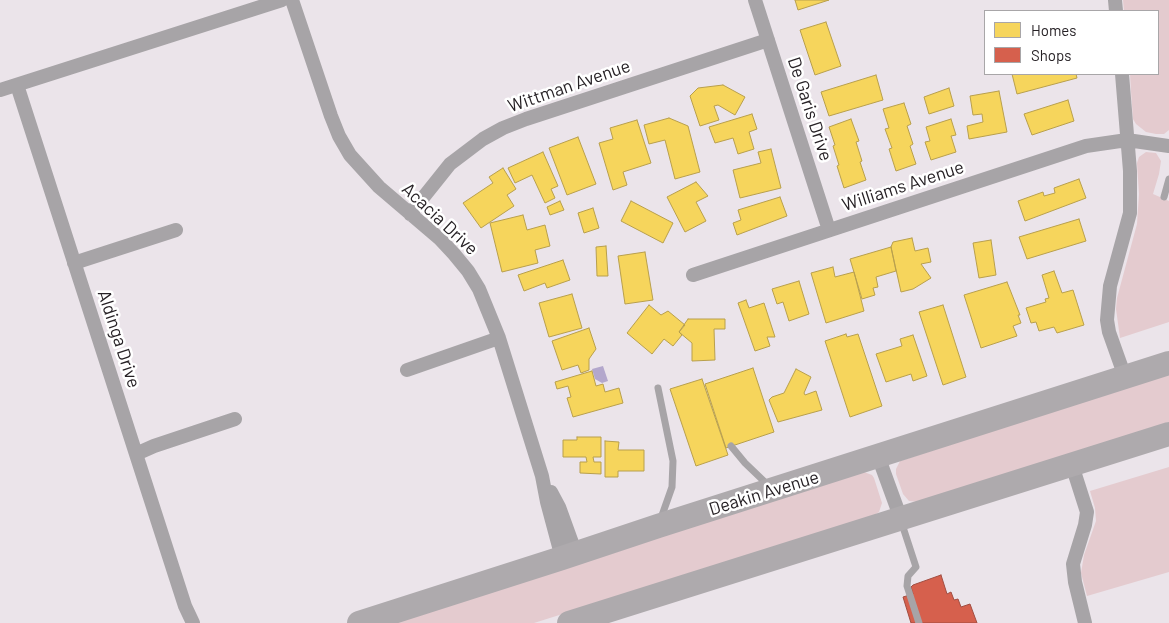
<!DOCTYPE html>
<html>
<head>
<meta charset="utf-8">
<style>
  body { margin:0 }
  #map { position:relative; width:1169px; height:623px; overflow:hidden; background:#ebe4ea; font-family:Barlow,sans-serif }
  canvas { display:block }
  .legend { position:absolute; left:984px; top:10px; width:175px; height:65px; box-sizing:border-box; background:#fff; border:1px solid #a8a6a8; margin:0; padding:6px 9px; list-style:none; font-size:15px; color:#262125 }
  .legend li { display:flex; align-items:center; gap:10px; height:25px }
  .legend b { width:25px; border:1px solid #a8a6a8 }
</style>
</head>
<body>
<div id="map">
<canvas width="1169" height="623"></canvas>
<ul class="legend">
<li><b style="height:14px;background:#f6d55c"></b>Homes</li>
<li><b style="height:14px;background:#d6604d"></b>Shops</li>
</ul>
</div>
<script>
const ctx = document.querySelector('canvas').getContext('2d');
ctx.lineJoin = 'round';
function paint(path, color) { ctx.fillStyle = color; ctx.fill(path, 'evenodd'); }
const toPath = rows => new Path2D(rows.map(r => 'M' + r).join(''));
function stroke(path, color, width, dash) { ctx.strokeStyle = color; ctx.lineWidth = width; ctx.lineCap = dash ? 'butt' : 'round'; ctx.setLineDash(dash || []); ctx.stroke(path); }
function label(font, color, halo, rows, align = 'center') {
  ctx.font = font + ' Barlow,sans-serif'; ctx.lineWidth = 5; ctx.setLineDash([]); ctx.textBaseline = 'middle'; ctx.strokeStyle = halo; ctx.fillStyle = color; for (const [text, x, y, turn = 0] of rows) {
    ctx.save(); ctx.translate(x, y); ctx.rotate((+turn || 0) * Math.PI / 180); ctx.textAlign = isNaN(turn) ? turn : align; if (halo) ctx.strokeText(text, 0, 0); ctx.fillText(text, 0, 0); ctx.restore();
  }
}
paint(toPath([
  [1123,0,1169,0,1169,130,1164,134,1156,134,1146,132,1136,124,1133,119,1131,91,1130,74,1158,74,1158,11,1124,11],
  [1146,152,1156,153,1161,161,1159,174,1153,194,1169,201,1169,322,1120,338,1116,309,1117,298,1137,224,1139,194,1137,163,1139,157],
  [1169,373,1169,422,918,502,909,501,903,494,896,474,896,469,900,461],
  [1169,467,1169,572,1087,596,1081,573,1084,555,1096,521,1095,508,1090,491],
  [864,472,872,475,874,478,882,503,879,512,873,516,534,623,391,623]
]), '#e4cbcf');
paint(toPath([
  [603,366,608,381,602,383,595,379,592,369]
]), '#b3a7cc');
const homes = toPath([
  [795,0,829,0,798,10,795,0],
  [826,22,841,66,815,75,800,30,826,22],
  [1012,74,1076,74,1077,78,1017,94,1012,74],
  [876,75,883,100,829,116,821,92,876,75],
  [723,85,745,97,735,115,718,105,714,106,719,120,700,126,690,96,698,88,723,85],
  [949,88,954,106,929,114,924,97,949,88],
  [999,91,1007,132,969,139,967,126,983,122,982,114,973,115,970,96,999,91],
  [1068,100,1074,121,1032,135,1024,114,1068,100],
  [904,103,911,124,907,126,913,144,910,146,916,164,896,171,889,149,892,148,885,129,889,128,883,109,904,103],
  [752,114,757,129,749,132,754,149,738,154,733,138,715,143,709,127,752,114],
  [669,118,688,126,700,172,675,179,665,140,649,144,644,125,669,118],
  [851,119,859,141,856,142,862,161,860,162,866,180,844,188,837,166,839,165,833,146,835,145,829,127,851,119],
  [951,119,956,135,951,136,956,152,931,160,925,142,930,141,926,127,951,119],
  [637,120,651,163,623,172,627,185,613,190,599,143,613,139,610,128,637,120],
  [578,137,596,184,567,195,549,148,578,137],
  [771,149,781,188,740,198,733,170,761,163,758,152,771,149],
  [543,152,558,186,551,189,555,198,545,203,532,175,515,183,508,168,543,152],
  [503,168,516,189,507,195,514,206,481,228,463,203,493,183,489,177,503,168],
  [1079,179,1086,198,1025,221,1018,201,1043,192,1044,196,1055,193,1054,188,1079,179],
  [696,182,708,196,696,202,706,221,685,232,667,197,696,182],
  [780,197,787,216,737,235,733,223,741,220,738,210,780,197],
  [560,201,564,210,550,215,547,207,560,201],
  [631,201,673,223,663,243,621,221,631,201],
  [593,208,599,228,584,233,578,213,593,208],
  [523,215,527,230,545,225,550,246,535,250,538,263,502,272,490,223,523,215],
  [1079,219,1086,241,1027,259,1019,237,1079,219],
  [912,238,915,251,928,248,931,262,921,264,931,278,913,289,901,292,891,247,893,242,912,238],
  [991,240,996,275,979,278,973,243,991,240],
  [606,246,608,276,597,276,596,247,606,246],
  [891,247,896,271,876,277,878,287,873,288,875,295,862,299,850,259,891,247],
  [645,252,653,300,625,304,618,256,645,252],
  [563,260,570,280,547,288,545,283,524,291,518,275,563,260],
  [833,267,835,277,854,272,864,311,826,323,811,273,833,267],
  [1054,271,1062,293,1073,290,1084,325,1057,333,1054,327,1039,331,1036,322,1031,323,1026,308,1046,302,1045,299,1049,298,1042,275,1054,271],
  [799,281,809,314,789,321,783,302,777,304,772,289,799,281],
  [1007,282,1020,315,1018,315,1021,323,1013,326,1017,336,981,348,964,295,1007,282],
  [572,294,582,328,549,337,539,303,572,294],
  [746,300,749,308,764,303,775,337,767,337,770,346,755,351,738,303,746,300],
  [649,305,661,315,668,311,685,325,679,332,682,335,673,346,664,339,652,354,627,333,649,305],
  [943,305,966,377,943,385,919,312,943,305],
  [688,319,725,319,725,329,714,329,715,360,692,361,692,343,679,332,688,319],
  [589,328,596,349,589,359,589,370,581,373,578,365,562,370,552,341,589,328],
  [846,334,847,337,858,334,882,406,850,417,825,341,846,334],
  [913,335,927,376,913,381,911,374,886,382,876,354,902,346,900,339,913,335],
  [753,368,774,432,726,448,705,384,753,368],
  [796,369,811,377,804,393,805,395,816,391,822,410,778,422,769,400,772,397,784,393,796,369],
  [592,371,596,386,603,384,605,392,619,388,623,403,573,417,567,398,571,397,568,386,557,389,555,382,592,371],
  [702,379,728,455,696,466,670,389,702,379],
  [577,437,601,437,601,457,593,457,594,462,601,462,601,474,580,473,580,462,587,462,586,457,563,457,563,440,577,440,577,437],
  [605,441,619,442,618,450,644,450,644,471,618,471,618,477,605,477,605,441]
]);
paint(homes, '#f6d55c');
stroke(homes, '#b89f4c', 1);
const shops = toPath([
  [941,575,947,594,951,592,954,600,958,599,961,607,970,604,977,623,911,623,903,597,913,594,911,587,913,585,941,575]
]);
paint(shops, '#d6604d');
stroke(shops, '#a14d41', 1);
stroke(toPath([
  [1164,197,1169,179],
  [658,388,673,461,672,487,660,521],
  [731,446,745,463,769,486],
  [901,521,916,567,908,576,907,586,919,623]
]), '#a7a4a7', 7);
stroke(toPath([
  [292,0,331,116,339,136,350,155,379,187,440,239,454,254,468,271,479,289,499,338,542,476,547,502,562,558],
  [755,0,829,230],
  [1115,0,1116,11],
  [1122,74,1130,171,1130,213,1110,286,1107,320,1109,332,1125,377],
  [17,85,185,606,193,623],
  [0,90,282,0],
  [410,214,450,164,483,139,503,128,526,119,768,40],
  [74,263,176,230],
  [693,275,1086,146,1127,140,1169,146],
  [407,370,499,338],
  [136,454,154,446,235,419],
  [878,456,901,519],
  [1072,465,1087,512,1085,525,1073,564,1075,582,1085,623],
  [551,492,559,507,576,554]
]), '#a7a4a7', 14);
stroke(toPath([
  [359,623,562,558,658,526,1169,363],
  [569,623,1169,434]
]), '#aeaaad', 24);
label('18px', '#262125', '#fff', [
  ["Wittman Avenue",569,86,-19],
  ["De Garis Drive",810,109,72],
  ["Williams Avenue",903,186,-18],
  ["Acacia Drive",440,219,43],
  ["Aldinga Drive",119,339,72],
  ["Deakin Avenue",764,493,-17]
]);
</script>
</body>
</html>
